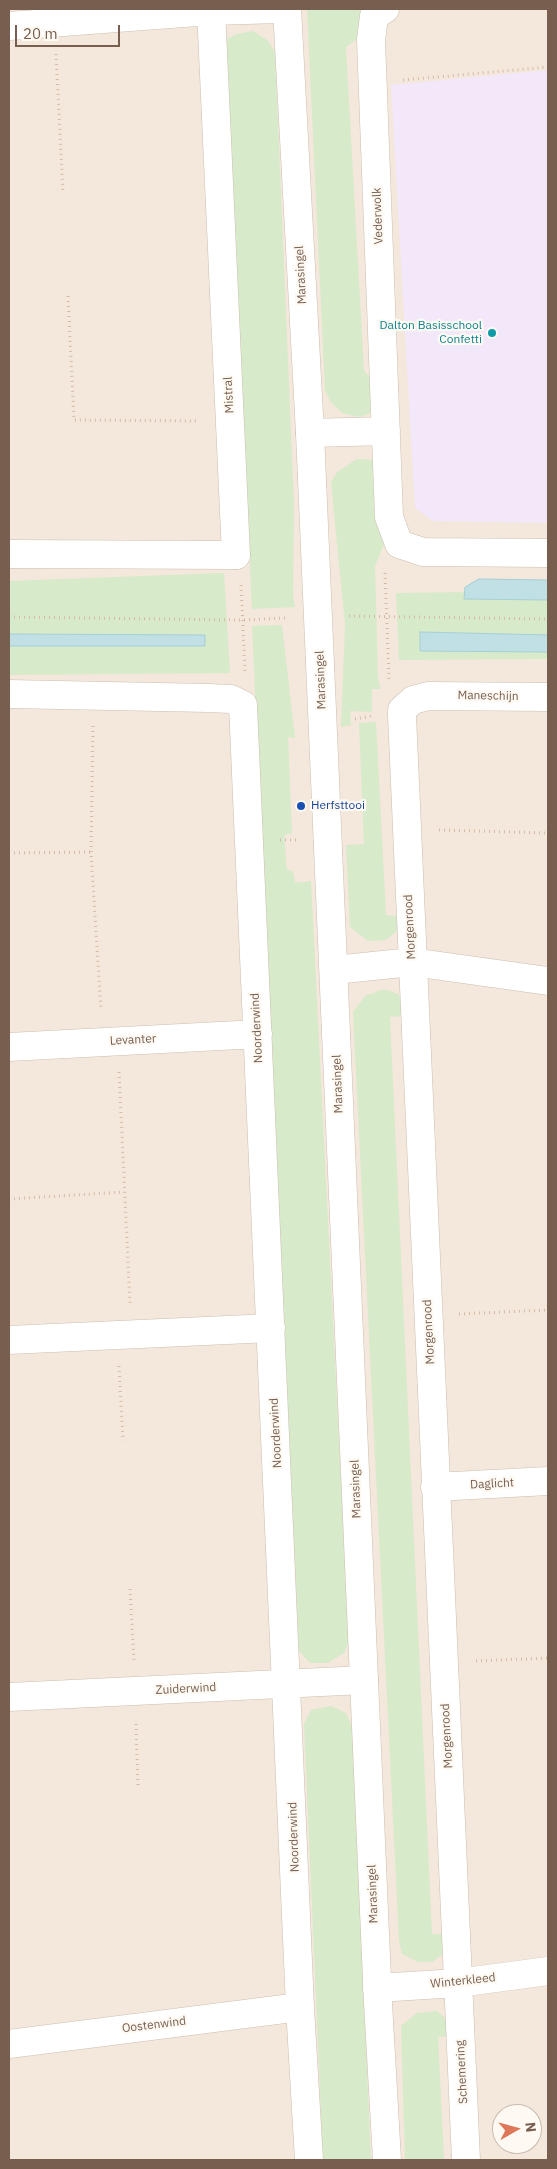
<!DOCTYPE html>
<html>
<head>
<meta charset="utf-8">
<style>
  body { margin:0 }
  #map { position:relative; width:557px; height:2169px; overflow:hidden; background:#fcf6ec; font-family:"IBM Plex Sans",sans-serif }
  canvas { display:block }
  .frame { position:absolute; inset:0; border:10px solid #775e4f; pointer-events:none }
  .north { position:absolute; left:492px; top:2104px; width:50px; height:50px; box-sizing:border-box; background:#fefaf3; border:1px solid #c8bcb1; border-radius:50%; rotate:83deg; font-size:14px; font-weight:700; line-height:20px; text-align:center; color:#775e4f }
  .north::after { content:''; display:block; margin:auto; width:18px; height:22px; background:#de7859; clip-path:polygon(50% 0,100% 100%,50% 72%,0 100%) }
  .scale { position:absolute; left:15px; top:25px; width:105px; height:22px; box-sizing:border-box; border:2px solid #775e4f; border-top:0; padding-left:6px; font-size:15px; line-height:18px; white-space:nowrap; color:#775e4f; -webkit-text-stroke:4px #fefaf3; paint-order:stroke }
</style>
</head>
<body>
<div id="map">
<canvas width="557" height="2169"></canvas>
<div class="frame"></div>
<div class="north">N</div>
<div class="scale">20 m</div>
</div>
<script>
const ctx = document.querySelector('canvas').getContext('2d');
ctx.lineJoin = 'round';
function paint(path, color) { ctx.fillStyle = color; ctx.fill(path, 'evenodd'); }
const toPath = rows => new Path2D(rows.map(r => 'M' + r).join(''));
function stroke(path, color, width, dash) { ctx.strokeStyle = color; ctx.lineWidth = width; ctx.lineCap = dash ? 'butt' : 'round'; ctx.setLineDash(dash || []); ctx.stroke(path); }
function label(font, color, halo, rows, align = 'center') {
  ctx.font = font + ' "IBM Plex Sans",sans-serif'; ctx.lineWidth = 4.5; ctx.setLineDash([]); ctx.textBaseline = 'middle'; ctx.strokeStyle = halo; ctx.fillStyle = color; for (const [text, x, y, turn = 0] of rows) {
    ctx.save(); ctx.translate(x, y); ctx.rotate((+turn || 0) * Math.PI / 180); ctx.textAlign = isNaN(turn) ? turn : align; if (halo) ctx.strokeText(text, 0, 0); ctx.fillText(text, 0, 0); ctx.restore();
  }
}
paint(toPath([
  [9,9,548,9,548,2160,9,2160],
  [502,2114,532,2114,532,2144,502,2144]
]), '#f3e8db');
paint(toPath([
  [548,70,548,523,433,521,415,508,391,85]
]), '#f3e8f9');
paint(toPath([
  [307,9,360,9,360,37,346,47,364,371,377,383,378,399,369,414,359,417,342,413,330,401,325,390],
  [253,31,267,40,275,52,294,504,293,596,295,607,252,609,225,40,237,34],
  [357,459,375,460,381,465,384,544,375,566,378,678,381,689,372,689,372,712,350,711,351,725,341,727,345,625,331,483,337,472],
  [224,573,230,673,9,675,9,581],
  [548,591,548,659,399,660,396,593],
  [282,625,295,738,288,737,292,833,284,835,287,870,293,871,295,883,311,881,349,1641,344,1653,328,1663,310,1663,299,1651,252,626],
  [376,722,386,915,399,916,399,929,386,940,368,941,350,927,346,845,364,844,359,723],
  [384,989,398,994,404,1004,404,1016,390,1017,432,1934,446,1934,444,1953,432,1962,418,1962,402,1954,399,1940,353,1012,365,996],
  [331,1706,346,1713,352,1727,371,2160,323,2160,304,1724,311,1710],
  [437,2011,446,2019,452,2036,438,2037,444,2160,405,2160,401,2026,417,2013]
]), '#d7eaca');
const water = toPath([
  [479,579,548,580,548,600,464,599,465,587,479,579],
  [420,632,548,635,548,652,420,651,420,632],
  [9,634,205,635,205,646,9,646,9,634]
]);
paint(water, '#c1e0e5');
stroke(water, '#a7cfd6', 1);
const pedestrian = toPath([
  [9,554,236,555]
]);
const minor = toPath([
  [211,9,236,555],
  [385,9,374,16,371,40,389,517,399,544,423,552,548,553],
  [9,26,211,11,281,9],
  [310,433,386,431],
  [9,694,208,698,231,699,243,705,300,2007,309,2160],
  [334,970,412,962,548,981],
  [9,1047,258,1034],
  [9,1340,271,1328],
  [435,1487,548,1481],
  [9,1697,364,1680],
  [377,1988,458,1983,548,1971],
  [9,2044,300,2007],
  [466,2160,402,715,402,710,413,700,428,696,548,697]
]);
const tertiary = toPath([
  [287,9,310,433,378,2003,387,2160]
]);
stroke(pedestrian, '#cebeb1', 29);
stroke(minor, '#cebeb1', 29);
stroke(tertiary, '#cebeb1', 29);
stroke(toPath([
  [56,54,63,193],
  [403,80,548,67],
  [68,296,74,420,197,421],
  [385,573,389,679],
  [241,585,245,671],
  [349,616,548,619],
  [9,617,243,620,285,618],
  [355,719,372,716],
  [93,726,91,852,101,1010],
  [439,830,548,833],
  [280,840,296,840],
  [9,853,91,852],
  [119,1072,130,1303],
  [9,1199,124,1192],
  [459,1314,548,1310],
  [119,1366,123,1441],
  [130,1589,134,1660],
  [476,1661,548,1658],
  [136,1724,138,1788]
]), '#d5baa7', 3, [1, 4]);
stroke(pedestrian, '#fff', 28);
stroke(minor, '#fff', 28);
stroke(tertiary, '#fff', 28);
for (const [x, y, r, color] of [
  [492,333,5,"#0f9aa8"],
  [301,806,5,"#1a4fb4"]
]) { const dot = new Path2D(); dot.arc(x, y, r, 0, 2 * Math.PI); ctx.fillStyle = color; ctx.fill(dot); stroke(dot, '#fefaf3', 2); }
label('12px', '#775e4f', '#fefaf3', [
  ["Vederwolk",378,216,-92],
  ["Marasingel",301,275,-93],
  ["Mistral",229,395,-93],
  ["Marasingel",321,680,-92],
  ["Maneschijn",488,696,1],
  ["Morgenrood",410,927,-93],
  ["Noorderwind",257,1028,-93],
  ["Levanter",133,1040,-3],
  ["Marasingel",338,1084,-92],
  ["Morgenrood",429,1332,-93],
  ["Noorderwind",276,1433,-93],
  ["Daglicht",492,1484,-3],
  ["Marasingel",356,1489,-92],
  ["Zuiderwind",186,1689,-3],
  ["Morgenrood",447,1736,-93],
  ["Noorderwind",294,1837,-92],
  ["Marasingel",373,1894,-92],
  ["Winterkleed",463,1981,-6],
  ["Oostenwind",154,2025,-7],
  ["Schemering",462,2072,-93]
]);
label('12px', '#0d838f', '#fefaf3', [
  ["Dalton Basisschool",482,326],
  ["Confetti",482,340]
], 'right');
label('12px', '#164399', '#fefaf3', [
  ["Herfsttooi",311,806]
], 'left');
</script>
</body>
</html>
